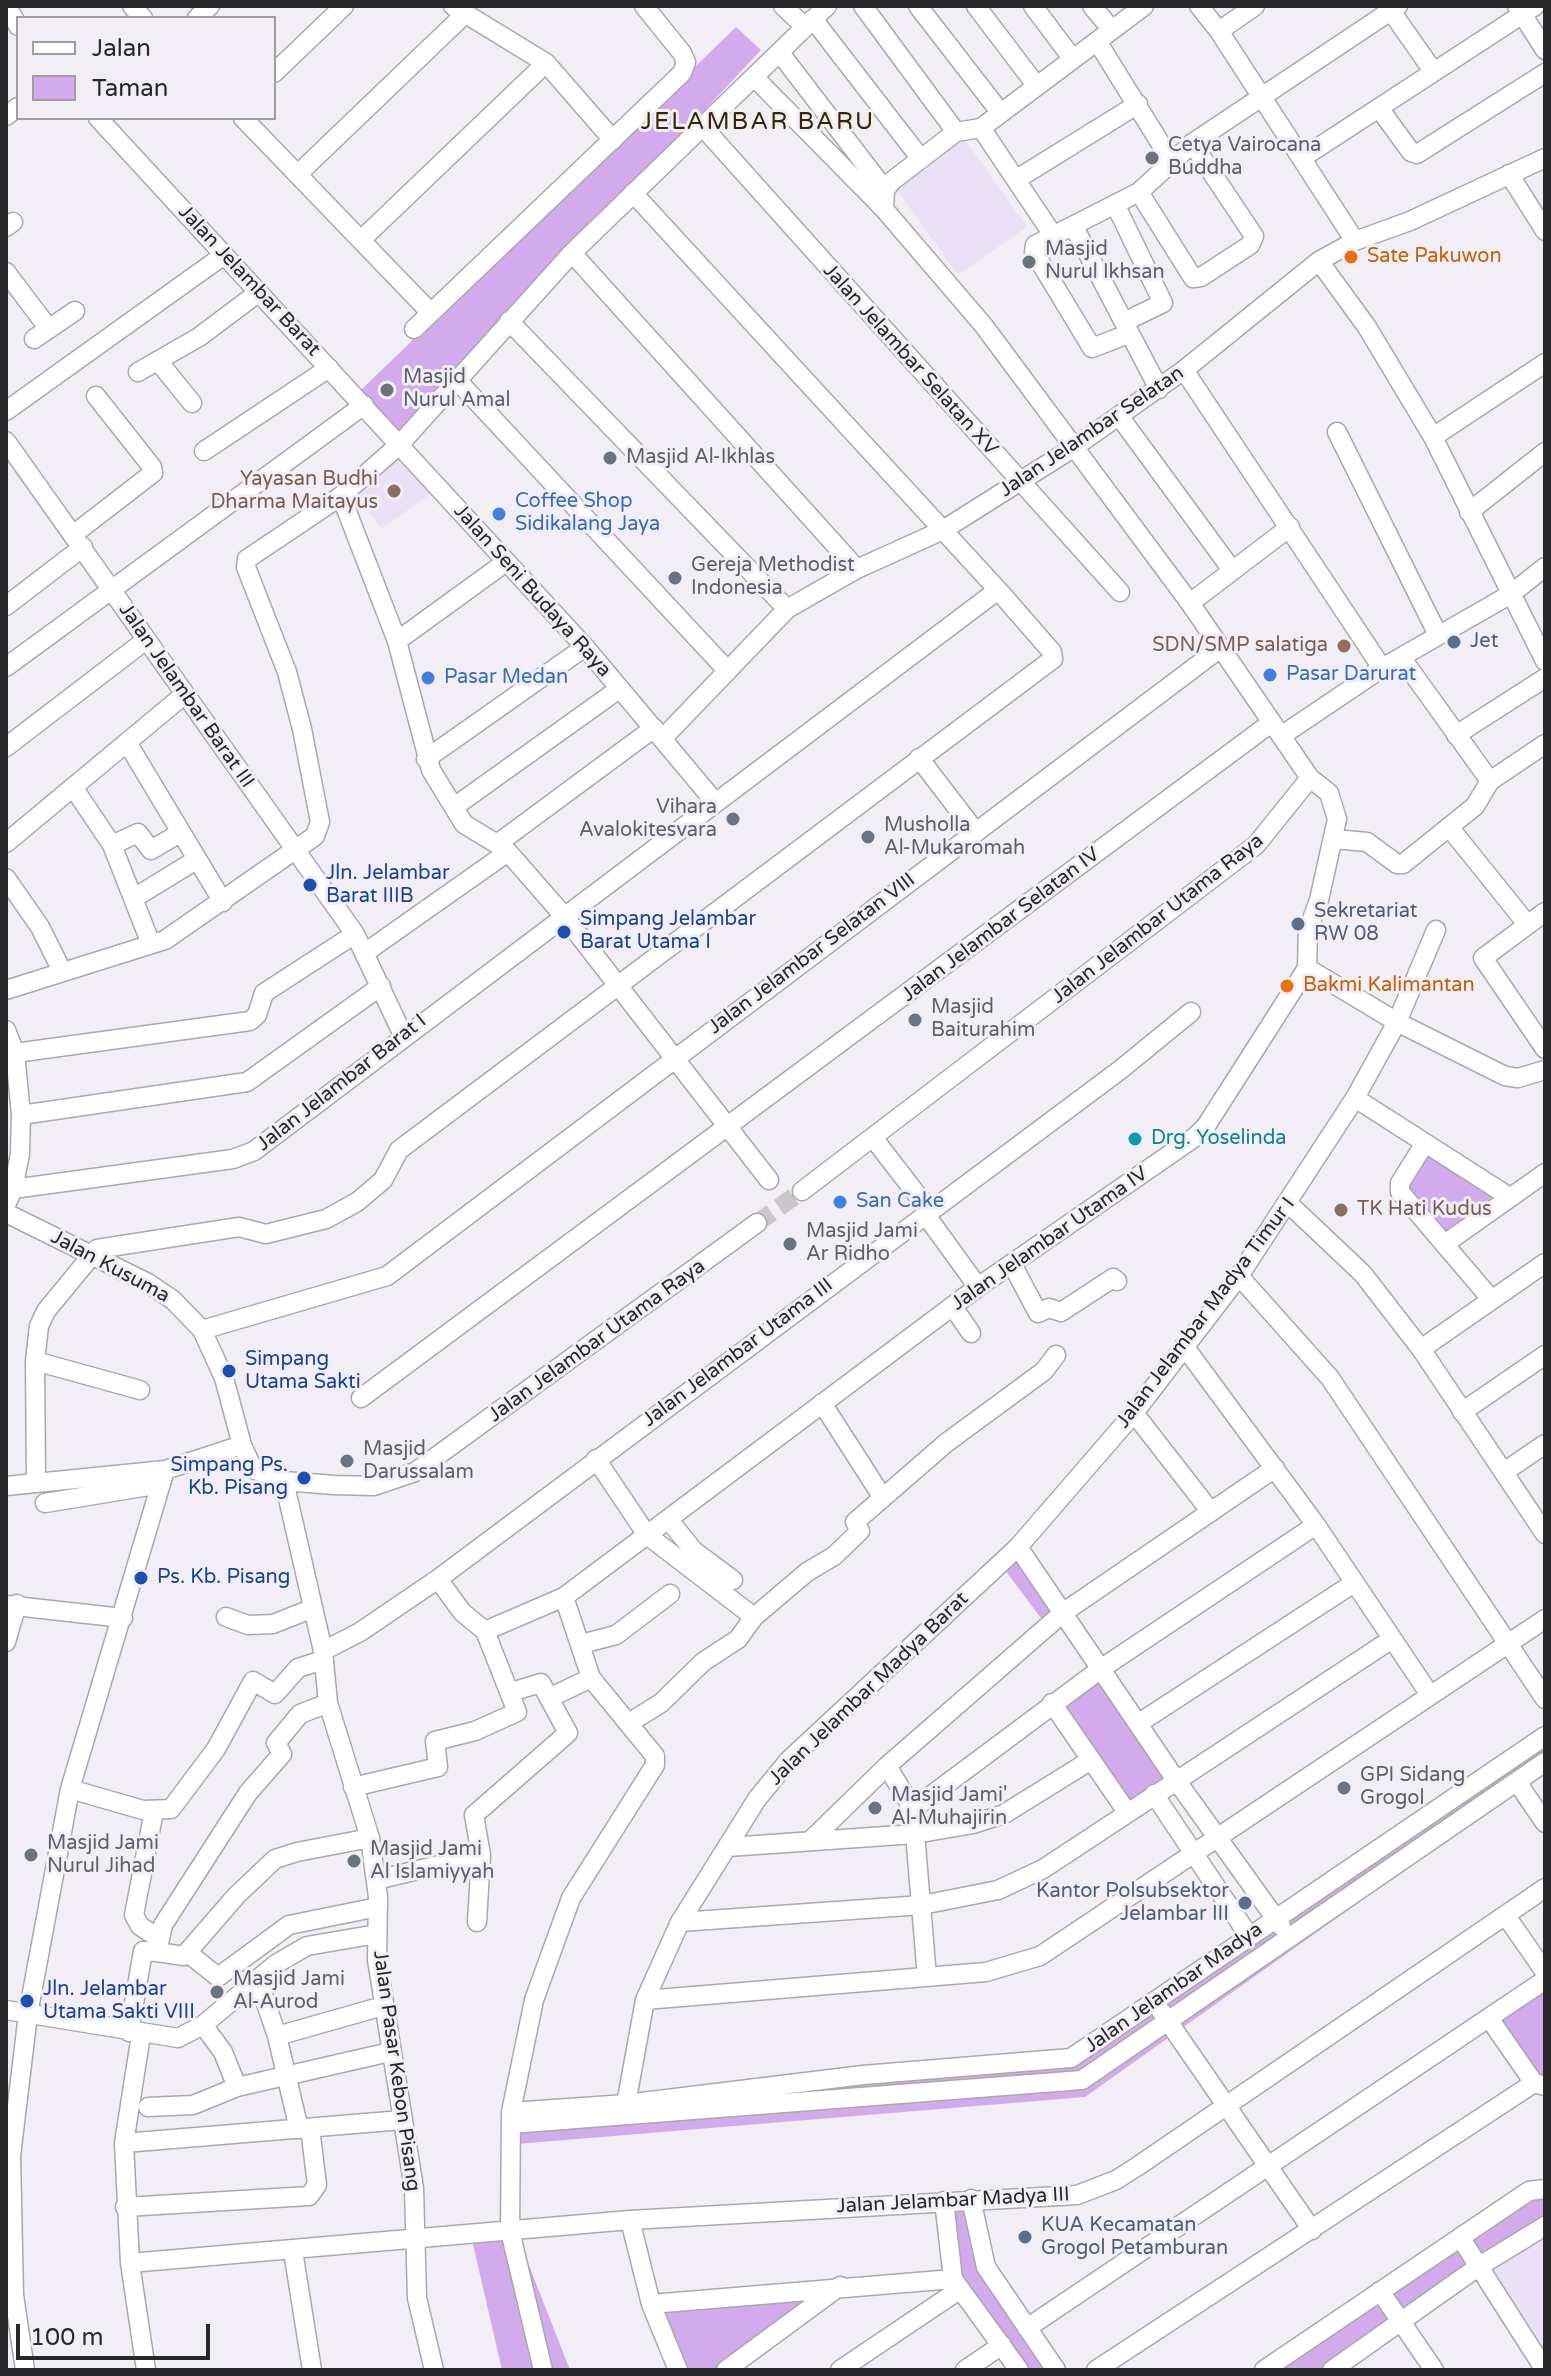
<!DOCTYPE html>
<html>
<head>
<meta charset="utf-8">
<style>
  body { margin:0 }
  #map { position:relative; width:1551px; height:2376px; overflow:hidden; background:#f2eef5; font-family:"Varela Round",sans-serif }
  canvas { display:block }
  .frame { position:absolute; inset:0; border:8px solid #282729; pointer-events:none }
  .legend { position:absolute; left:16px; top:16px; width:260px; height:104px; box-sizing:border-box; background:#f2eef5; border:2px solid #a19ea3; margin:0; padding:10px 14px; list-style:none; font-size:24px; color:#282729 }
  .legend li { display:flex; align-items:center; gap:16px; height:40px }
  .legend b { width:40px; border:2px solid #a19ea3 }
  .scale { position:absolute; left:16px; top:2324px; width:194px; height:36px; box-sizing:border-box; border:4px solid #282729; border-top:0; padding-left:10px; font-size:24px; line-height:28px; white-space:nowrap; color:#282729; -webkit-text-stroke:6px #f2eef5; paint-order:stroke }
</style>
</head>
<body>
<div id="map">
<canvas width="1551" height="2376"></canvas>
<div class="frame"></div>
<ul class="legend">
<li><b style="height:10px;background:#fff"></b>Jalan</li>
<li><b style="height:22px;background:#d2abec"></b>Taman</li>
</ul>
<div class="scale">100 m</div>
</div>
<script>
const ctx = document.querySelector('canvas').getContext('2d');
ctx.lineJoin = 'round';
function paint(path, color) { ctx.fillStyle = color; ctx.fill(path, 'evenodd'); }
const toPath = rows => new Path2D(rows.map(r => 'M' + r).join(''));
function stroke(path, color, width, dash) { ctx.strokeStyle = color; ctx.lineWidth = width; ctx.lineCap = dash ? 'butt' : 'round'; ctx.setLineDash(dash || []); ctx.stroke(path); }
function label(font, color, halo, rows, align = 'center') {
  ctx.font = font + ' "Varela Round",sans-serif'; ctx.lineWidth = 6; ctx.setLineDash([]); ctx.textBaseline = 'middle'; ctx.strokeStyle = halo; ctx.fillStyle = color; for (const [text, x, y, turn = 0] of rows) {
    ctx.save(); ctx.translate(x, y); ctx.rotate((+turn || 0) * Math.PI / 180); ctx.textAlign = isNaN(turn) ? turn : align; if (halo) ctx.strokeText(text, 0, 0); ctx.fillText(text, 0, 0); ctx.restore();
  }
}
paint(toPath([
  [961,134,1027,227,958,275,892,183],
  [407,453,434,491,382,529,354,491],
  [1545,2231,1545,2358,1484,2269]
]), '#eae1f7');
paint(toPath([
  [736,27,761,50,399,435,358,393],
  [1428,1146,1501,1196,1448,1236,1399,1187],
  [1018,1550,1062,1612,1046,1625,1002,1566],
  [1102,1670,1172,1776,1126,1809,1054,1704],
  [1545,1736,1545,1770,1085,2097,517,2144,512,2108,1072,2051],
  [1545,1985,1545,2080,1536,2078,1496,2020],
  [1533,2193,1545,2195,1545,2224,1480,2263,1462,2238],
  [966,2210,982,2268,1052,2370,1023,2370,962,2280,954,2211],
  [472,2240,519,2240,570,2370,502,2370],
  [1459,2240,1478,2271,1329,2370,1265,2370],
  [817,2294,714,2370,684,2370,659,2310]
]), '#d2abec');
stroke(toPath([
  [757,1223,802,1191]
]), '#cac6cc', 18, [18, 9]);
const minor = toPath([
  [7,6,18,26],
  [132,6,143,18],
  [453,6,546,63,613,140],
  [783,6,805,27],
  [863,6,956,132],
  [918,6,1000,112],
  [976,6,1036,85],
  [1033,6,1072,58],
  [1092,6,1111,29],
  [1199,6,1219,31,1355,241],
  [1517,6,1545,50],
  [1391,11,1433,71],
  [197,18,210,6],
  [813,19,921,159],
  [1219,31,1255,6],
  [1097,41,1172,162],
  [780,53,885,190],
  [274,73,344,6],
  [755,78,884,209,984,326,1190,603,1310,778,1329,793,1337,819,1319,900,1308,930,1307,968,1397,1022,1505,1076,1518,1078,1545,1070],
  [1379,108,1411,152,1417,154,1545,73],
  [6,116,18,107],
  [98,118,585,647,715,802],
  [243,118,430,312],
  [702,126,1120,592],
  [981,128,1053,235],
  [1302,158,1535,6],
  [298,174,465,14],
  [1509,174,1545,231],
  [1017,179,1138,104],
  [1139,192,1193,278,1201,277,1250,245,1254,236,1192,143],
  [1116,206,1163,303,1124,322],
  [884,209,885,190,892,181,956,132,981,128,1144,6],
  [6,227,13,222],
  [1074,227,1159,389],
  [361,240,546,63],
  [572,253,857,569],
  [1319,261,1367,327,1433,437,1545,661],
  [6,272,49,329],
  [509,321,787,609],
  [414,329,682,73,686,62,682,53,644,6],
  [1128,334,1092,348,1034,252,1035,245,1139,192,1194,142,1398,6],
  [34,339,75,311],
  [158,361,192,403],
  [1184,370,1382,668],
  [138,372,199,337,259,292],
  [455,378,726,669],
  [6,411,224,255],
  [1119,416,1232,570],
  [1337,432,1438,635],
  [1433,437,1545,363],
  [6,441,355,934,403,1035],
  [204,451,329,368],
  [341,496,397,641,431,770,464,824,497,844],
  [1469,512,1545,452],
  [74,534,153,473,152,467,96,396],
  [1190,603,1290,527],
  [6,606,83,547],
  [397,641,506,562],
  [1401,657,1490,781],
  [6,667,364,405],
  [654,728,497,844,508,852,564,916,769,1180],
  [1456,735,1545,678],
  [1281,736,1382,668,1511,594,1545,567],
  [663,738,787,609,857,569,943,530,1073,448,1184,370,1319,261,1355,241,1410,221,1545,158],
  [128,744,223,902],
  [6,747,146,640],
  [919,758,975,831],
  [426,759,585,647],
  [73,787,112,845,151,944],
  [454,807,619,689],
  [1449,827,1527,924],
  [1334,839,1367,842,1397,864,1403,864,1475,806,1490,781,1545,744],
  [6,843,185,694],
  [112,845,138,833,151,850,180,833],
  [6,878,40,927,62,971],
  [134,898,196,860],
  [1545,912,1483,958,1545,1049],
  [366,952,508,852],
  [6,990,165,940,315,836,320,822,302,729,287,672,246,567,247,559,341,496,400,444,572,253,827,6],
  [6,1030,15,1053,21,1115,20,1154,13,1189],
  [15,1053,250,1021,257,1015,264,993,355,934],
  [1355,1098,1508,1196],
  [21,1115,247,1082,381,986],
  [874,1139,925,1205,925,1214,978,1287],
  [1425,1143,1400,1183,1400,1192,1491,1299],
  [802,1191,1256,845,1310,778],
  [1289,1204,1363,1274,1421,1349,1545,1534],
  [6,1205,13,1189,233,1159,254,1151,998,590],
  [6,1213,148,1283,173,1300,202,1330,224,1378,242,1445,253,1469,284,1481,334,1485,374,1486,415,1472,757,1223],
  [1446,1243,1545,1173],
  [1012,1264,1038,1313,1049,1308,1061,1312,1113,1278,1117,1281],
  [1239,1276,1330,1378,1545,1699],
  [953,1307,971,1333],
  [202,1330,387,1276,1219,649],
  [1184,1346,1316,1525,1430,1695],
  [1421,1349,1545,1263],
  [35,1361,140,1390],
  [361,1398,1271,723],
  [822,1403,883,1498],
  [1462,1412,1545,1355],
  [1134,1413,1211,1512],
  [596,1459,647,1535,754,1617],
  [1504,1472,1545,1444],
  [36,1481,35,1361,39,1326,46,1311,97,1249,239,1227,266,1234,326,1219,357,1202,383,1180,399,1150,1053,659,1052,652,998,590,633,193],
  [284,1481,323,1651,328,1703,370,1838,378,1897,377,1960,414,2188,417,2298,434,2370],
  [6,1486,165,1470,242,1445],
  [45,1503,161,1484],
  [668,1519,694,1551,733,1580],
  [1018,1547,1176,1780,1281,1926],
  [6,1605,123,1618],
  [226,1617,248,1625,273,1624,311,1609],
  [485,1631,564,1597,978,1287,1195,1137,1206,1126,1307,968],
  [6,1642,17,1604],
  [581,1644,616,1635,670,1594],
  [323,1651,360,1632,438,1579,1120,1070,1191,1012],
  [511,1692,541,1683,549,1698,591,1678],
  [1052,1703,1127,1812],
  [629,1723,661,1703,703,1662,738,1639,754,1617,807,1572,834,1556,860,1531,855,1522,946,1443,1044,1371,1056,1355],
  [1139,1723,1354,1583],
  [887,1766,913,1809,927,1977],
  [1517,1782,1545,1823],
  [353,1787,438,1767,435,1741,475,1731,517,1712,485,1631,462,1612,438,1579],
  [70,1789,143,1810,171,1809,216,1749,253,1681,275,1694,298,1668,323,1660],
  [1154,1794,1249,1936],
  [913,1809,1102,1668,1316,1525],
  [154,1811,134,1915,140,1926,160,1939],
  [810,1841,887,1766,1064,1612,1275,1468],
  [728,1847,915,1834,973,1824,1004,1814,1091,1760],
  [376,1880,481,1855],
  [1506,1916,1545,1972],
  [477,1922,481,1855,474,1815,568,1733,549,1698],
  [680,1922,922,1905,998,1890,1043,1869,1392,1639],
  [157,1952,184,1956,236,1896,275,1859,297,1852,370,1838],
  [188,1953,218,1977,289,1925,378,1907],
  [258,1980,277,2036,299,2129],
  [645,2000,986,1972,1040,1956,1545,1619],
  [6,2010,178,2038,203,2025,276,1964,307,1946,377,1934],
  [1161,2011,1312,2230],
  [1489,2018,1534,2083],
  [203,2025,223,2052,237,2087],
  [129,2032,143,1951,157,1952,163,1925,248,1793,282,1754,276,1743,300,1714,328,1703],
  [141,2035,124,2143,130,2263,146,2370],
  [277,2036,383,2006],
  [626,2104,645,2000,680,1922,757,1799,789,1760,1018,1547,1134,1413,1239,1276,1355,1098,1397,1022,1436,930],
  [148,2107,193,2105,237,2087,390,2052],
  [511,2112,626,2104,863,2075,1071,2058,1545,1736],
  [511,2124,1082,2080,1545,1762],
  [124,2143,402,2120],
  [971,2199,986,2267,1056,2370],
  [944,2201,953,2279,1019,2370],
  [125,2207,309,2196,317,2185,310,2128],
  [630,2220,651,2304,678,2370],
  [1460,2237,1545,2370],
  [293,2251,312,2370],
  [130,2263,630,2220,1077,2195,1116,2180,1138,2166,1545,1888],
  [1380,2291,1434,2370],
  [651,2304,953,2279],
  [1027,2328,1545,1980],
  [25,2370,14,2295,11,2156,28,2014,70,1789,165,1470],
  [543,2370,510,2231,511,2112,534,2000,571,1898,655,1765,655,1756,591,1678,564,1597],
  [726,2370,840,2286],
  [840,2370,959,2290],
  [965,2370,1002,2345],
  [1096,2370,1534,2083,1545,2086],
  [1264,2370,1529,2191,1545,2189],
  [1332,2370,1478,2267,1545,2226]
]);
stroke(minor, '#aaa7ad', 21);
stroke(minor, '#fff', 18);
for (const [x, y, r, color] of [
  [1152,158,8,"#6b7280"],
  [1351,257,8,"#e8710a"],
  [1029,262,8,"#6b7280"],
  [387,390,8,"#6b7280"],
  [610,458,8,"#6b7280"],
  [394,491,8,"#8d6e63"],
  [499,514,8,"#3f7fe0"],
  [675,578,8,"#6b7280"],
  [1454,642,8,"#5c6f8a"],
  [1344,646,8,"#8d6e63"],
  [1270,675,8,"#3f7fe0"],
  [428,678,8,"#3f7fe0"],
  [733,819,8,"#6b7280"],
  [868,837,8,"#6b7280"],
  [310,885,8,"#1a4fb4"],
  [1298,924,8,"#5c6f8a"],
  [564,932,8,"#1a4fb4"],
  [1287,986,8,"#e8710a"],
  [915,1020,8,"#6b7280"],
  [1135,1139,8,"#0f9aa8"],
  [840,1202,8,"#3f7fe0"],
  [1341,1210,8,"#8d6e63"],
  [790,1244,8,"#6b7280"],
  [229,1371,8,"#1a4fb4"],
  [347,1461,8,"#6b7280"],
  [304,1478,8,"#1a4fb4"],
  [141,1578,8,"#1a4fb4"],
  [1344,1788,8,"#6b7280"],
  [875,1808,8,"#6b7280"],
  [31,1855,8,"#6b7280"],
  [354,1861,8,"#6b7280"],
  [1245,1903,8,"#5c6f8a"],
  [217,1992,8,"#6b7280"],
  [27,2001,8,"#1a4fb4"],
  [1025,2237,8,"#5c6f8a"]
]) { const dot = new Path2D(); dot.arc(x, y, r, 0, 2 * Math.PI); ctx.fillStyle = color; ctx.fill(dot); stroke(dot, '#f2eef5', 3); }
label('20px', '#5b616d', '#f2eef5', [
  ["Cetya Vairocana",1168,146],
  ["Buddha",1168,169],
  ["Masjid",1045,250],
  ["Nurul Ikhsan",1045,273],
  ["Masjid",403,378],
  ["Nurul Amal",403,401],
  ["Masjid Al-Ikhlas",626,458],
  ["Gereja Methodist",691,566],
  ["Indonesia",691,589],
  ["Vihara",717,808,"right"],
  ["Avalokitesvara",717,831,"right"],
  ["Musholla",884,826],
  ["Al-Mukaromah",884,849],
  ["Masjid",931,1008],
  ["Baiturahim",931,1031],
  ["Masjid Jami",806,1232],
  ["Ar Ridho",806,1255],
  ["Masjid",363,1450],
  ["Darussalam",363,1473],
  ["GPI Sidang",1360,1776],
  ["Grogol",1360,1799],
  ["Masjid Jami'",891,1796],
  ["Al-Muhajirin",891,1819],
  ["Masjid Jami",47,1844],
  ["Nurul Jihad",47,1867],
  ["Masjid Jami",370,1850],
  ["Al Islamiyyah",370,1873],
  ["Masjid Jami",233,1980],
  ["Al-Aurod",233,2003]
], 'left');
label('20px', '#c56008', '#f2eef5', [
  ["Sate Pakuwon",1367,257],
  ["Bakmi Kalimantan",1303,986]
], 'left');
label('20px', '#282729', '#f2eef5', [
  ["Jalan Jelambar Barat",249,281,47],
  ["Jalan Jelambar Selatan XV",910,360,48],
  ["Jalan Jelambar Selatan",1092,432,-34],
  ["Jalan Seni Budaya Raya",532,591,48],
  ["Jalan Jelambar Barat III",186,696,55],
  ["Jalan Jelambar Utama Raya",1158,919,-38],
  ["Jalan Jelambar Selatan IV",1001,925,-37],
  ["Jalan Jelambar Selatan VIII",812,954,-37],
  ["Jalan Jelambar Barat I",342,1083,-38],
  ["Jalan Jelambar Utama IV",1050,1239,-35],
  ["Jalan Kusuma",110,1267,28],
  ["Jalan Jelambar Madya Timur I",1206,1313,-53],
  ["Jalan Jelambar Utama Raya",597,1341,-36],
  ["Jalan Jelambar Utama III",738,1353,-37],
  ["Jalan Jelambar Madya Barat",869,1689,-44],
  ["Jalan Jelambar Madya",1174,1988,-35],
  ["Jalan Pasar Kebon Pisang",396,2071,82],
  ["Jalan Jelambar Madya III",953,2201,-3]
]);
label('20px', '#785e54', '#f2eef5', [
  ["Yayasan Budhi",378,480],
  ["Dharma Maitayus",378,503],
  ["SDN/SMP salatiga",1328,646],
  ["TK Hati Kudus",1357,1210,"left"]
], 'right');
label('20px', '#366cbe', '#f2eef5', [
  ["Coffee Shop",515,502],
  ["Sidikalang Jaya",515,525],
  ["Pasar Darurat",1286,675],
  ["Pasar Medan",444,678],
  ["San Cake",856,1202]
], 'left');
label('20px', '#4e5e75', '#f2eef5', [
  ["Jet",1470,642],
  ["Sekretariat",1314,912],
  ["RW 08",1314,935],
  ["Kantor Polsubsektor",1229,1892,"right"],
  ["Jelambar III",1229,1915,"right"],
  ["KUA Kecamatan",1041,2226],
  ["Grogol Petamburan",1041,2249]
], 'left');
label('20px', '#164399', '#f2eef5', [
  ["Jln. Jelambar",326,874],
  ["Barat IIIB",326,897],
  ["Simpang Jelambar",580,920],
  ["Barat Utama I",580,943],
  ["Simpang",245,1360],
  ["Utama Sakti",245,1383],
  ["Simpang Ps.",288,1466,"right"],
  ["Kb. Pisang",288,1489,"right"],
  ["Ps. Kb. Pisang",157,1578],
  ["Jln. Jelambar",43,1990],
  ["Utama Sakti VIII",43,2013]
], 'left');
label('20px', '#0d838f', '#f2eef5', [
  ["Drg. Yoselinda",1151,1139]
], 'left');
ctx.letterSpacing = '2px';
label('24px', '#352800', '#f2eef5', [
  ["JELAMBAR BARU",758,123]
]);
ctx.letterSpacing = '0px';
</script>
</body>
</html>
